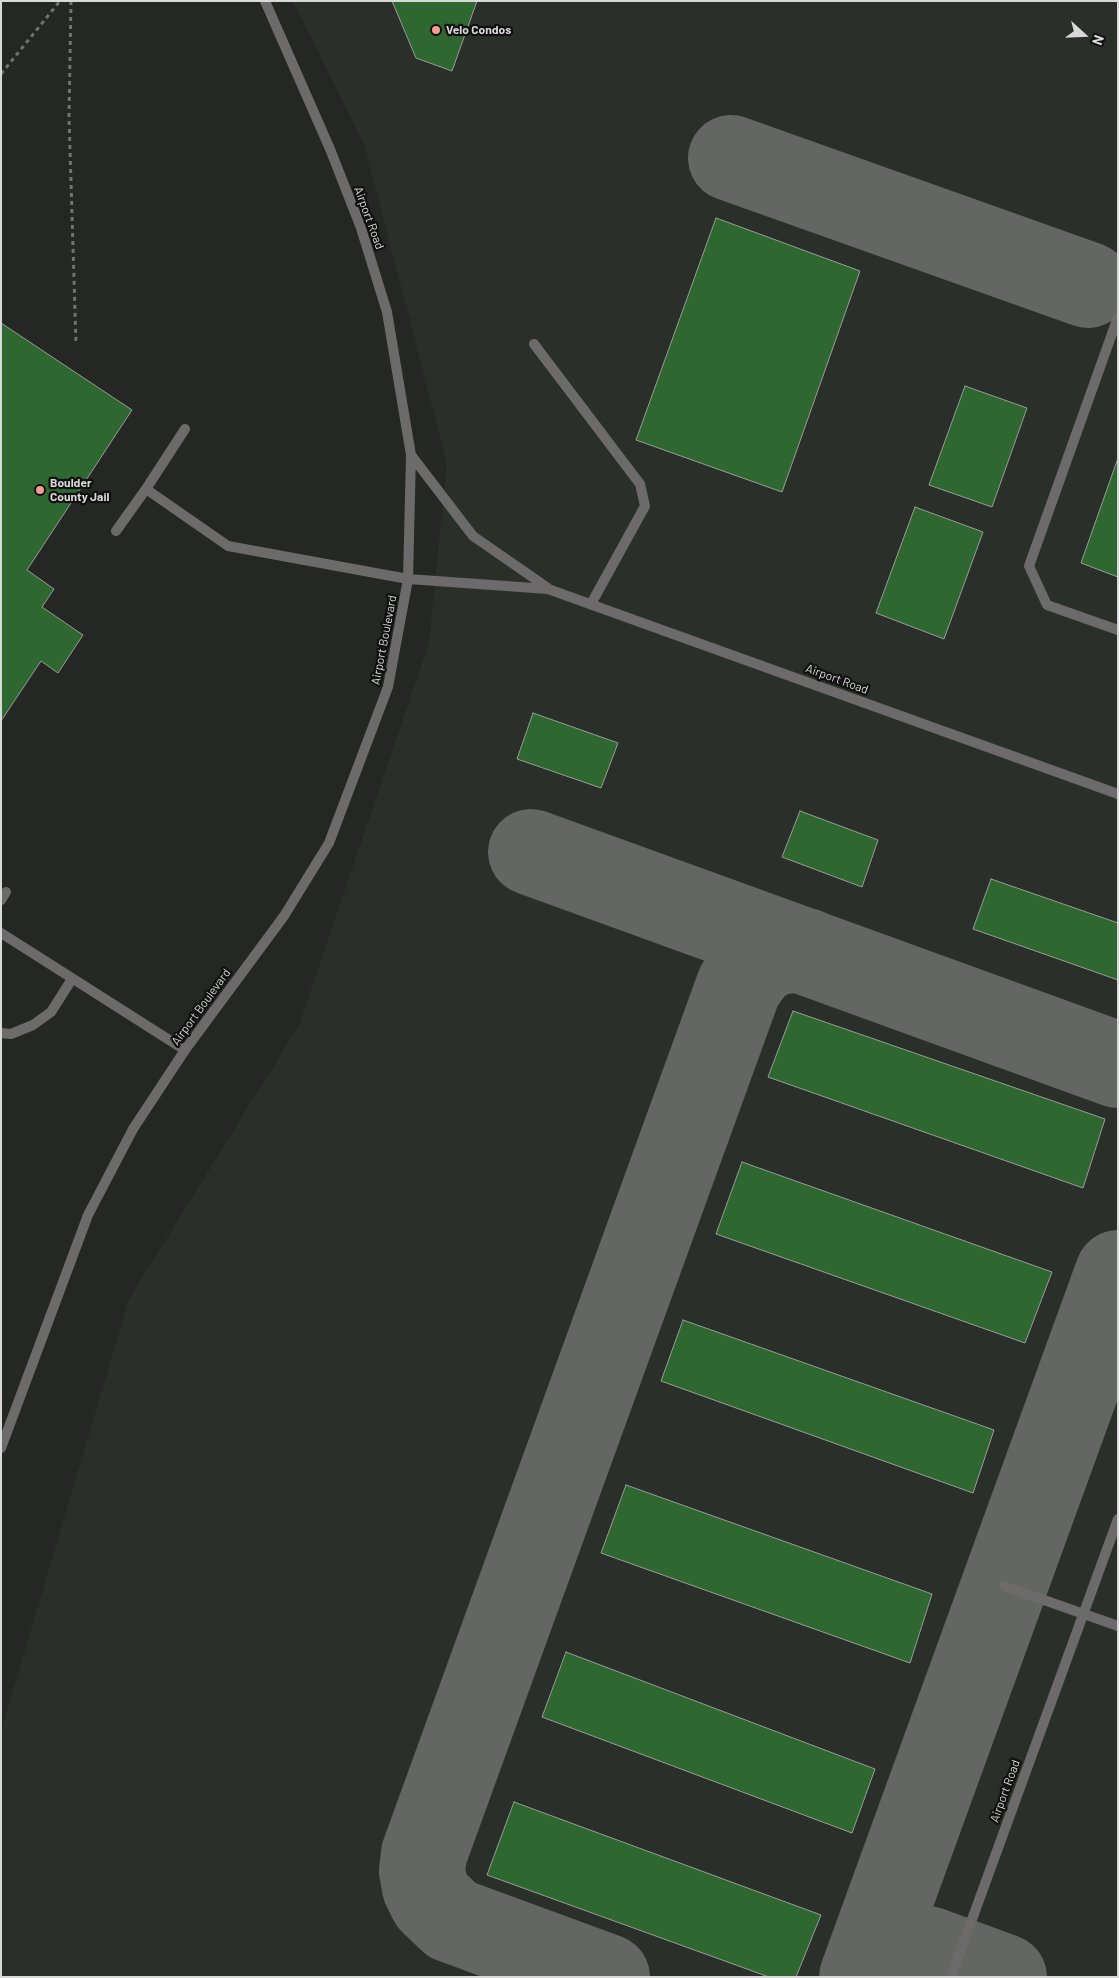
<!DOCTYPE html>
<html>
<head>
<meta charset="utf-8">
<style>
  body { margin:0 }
  #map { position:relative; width:1119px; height:1978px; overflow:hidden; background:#252725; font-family:Barlow,sans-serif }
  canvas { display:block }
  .frame { position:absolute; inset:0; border:2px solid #d8d9d8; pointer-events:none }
  .north { position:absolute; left:1059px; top:10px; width:50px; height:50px; -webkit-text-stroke:4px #0f100f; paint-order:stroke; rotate:110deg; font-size:14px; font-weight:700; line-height:20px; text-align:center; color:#d8d9d8 }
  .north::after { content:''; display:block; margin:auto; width:18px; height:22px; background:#d8d9d8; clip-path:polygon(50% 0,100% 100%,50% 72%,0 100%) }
</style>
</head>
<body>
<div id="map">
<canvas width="1119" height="1978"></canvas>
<div class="frame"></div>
<div class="north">N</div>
</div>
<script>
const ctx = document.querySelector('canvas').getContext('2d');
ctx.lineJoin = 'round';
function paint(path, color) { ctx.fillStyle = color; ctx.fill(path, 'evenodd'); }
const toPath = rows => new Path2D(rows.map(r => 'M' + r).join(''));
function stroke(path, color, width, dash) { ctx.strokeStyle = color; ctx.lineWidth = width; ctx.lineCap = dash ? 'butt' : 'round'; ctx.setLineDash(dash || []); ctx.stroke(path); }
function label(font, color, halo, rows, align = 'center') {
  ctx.font = font + ' Barlow,sans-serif'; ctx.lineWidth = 4.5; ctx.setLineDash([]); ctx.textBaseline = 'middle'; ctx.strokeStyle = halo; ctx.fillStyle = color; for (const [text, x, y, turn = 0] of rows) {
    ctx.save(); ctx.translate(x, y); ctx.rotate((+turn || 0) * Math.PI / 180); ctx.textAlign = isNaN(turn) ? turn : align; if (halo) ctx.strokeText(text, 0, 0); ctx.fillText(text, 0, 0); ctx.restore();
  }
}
paint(toPath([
  [293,1,1118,1,1118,1977,1,1977,1,1731,129,1299,299,1025,429,643,447,464,364,144]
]), '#2a3029');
stroke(toPath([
  [731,158,1088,285],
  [531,852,1118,1065],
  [928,1949,1004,1977],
  [607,1977,452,1920,432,1901,425,1887,422,1871,424,1854,739,986,754,965,772,953,791,950,806,951],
  [862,1977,1118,1273]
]), '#646664', 86);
const building = toPath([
  [392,1,477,1,452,71,416,58,392,1],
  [716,218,860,271,782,492,636,440,716,218],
  [1,323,132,410,27,570,54,589,42,607,83,635,58,673,41,661,1,721,1,323],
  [965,386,1027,408,992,507,929,485,965,386],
  [1118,458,1118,577,1081,563,1118,458],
  [915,507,983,532,944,639,876,613,915,507],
  [533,713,618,743,601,788,517,759,533,713],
  [800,811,878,840,862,887,782,857,800,811],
  [991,879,1118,923,1118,980,973,929,991,879],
  [793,1011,1105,1119,1083,1188,768,1077,793,1011],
  [742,1162,1052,1272,1025,1343,716,1234,742,1162],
  [683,1320,994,1430,973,1493,661,1381,683,1320],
  [626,1485,932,1594,910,1663,601,1553,626,1485],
  [566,1652,875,1769,852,1833,542,1717,566,1652],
  [514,1802,821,1915,796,1977,769,1977,487,1875,514,1802]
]);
paint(building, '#2f6731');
stroke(building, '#999c99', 1);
stroke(toPath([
  [71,1,69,117,76,344],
  [1,74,60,1]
]), '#717271', 3, [4, 4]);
stroke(toPath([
  [1118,317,1029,566,1047,605,1118,630],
  [534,344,640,484,645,506,591,604],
  [185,429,146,489,228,546,408,579],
  [116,531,146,489],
  [1,900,6,892],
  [1,933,185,1050],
  [1,1033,11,1034,33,1025,51,1012,72,979],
  [1004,1586,1118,1626],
  [951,1977,1118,1519]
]), '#6c6a6a', 10);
stroke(toPath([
  [411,455,473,536,548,588],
  [408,579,548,589,1118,794],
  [1,1448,88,1215,133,1129,185,1050,284,916,329,843,388,687,408,579,411,455,387,312,361,228,330,149,265,1]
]), '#6c6a6a', 10);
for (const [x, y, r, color] of [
  [436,30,5,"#f59c96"],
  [40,490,5,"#f59c96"]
]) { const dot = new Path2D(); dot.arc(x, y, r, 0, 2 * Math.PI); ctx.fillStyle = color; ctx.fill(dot); stroke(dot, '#0f100f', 2); }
label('bold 12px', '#d8d9d8', '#0f100f', [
  ["Velo Condos",446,30],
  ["Boulder",50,483],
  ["County Jail",50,497]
], 'left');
label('12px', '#d8d9d8', '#0f100f', [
  ["Airport Road",369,218,70],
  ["Airport Boulevard",384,640,-79],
  ["Airport Road",837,679,20],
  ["Airport Boulevard",201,1007,-54],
  ["Airport Road",1005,1791,-70]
]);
</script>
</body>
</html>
